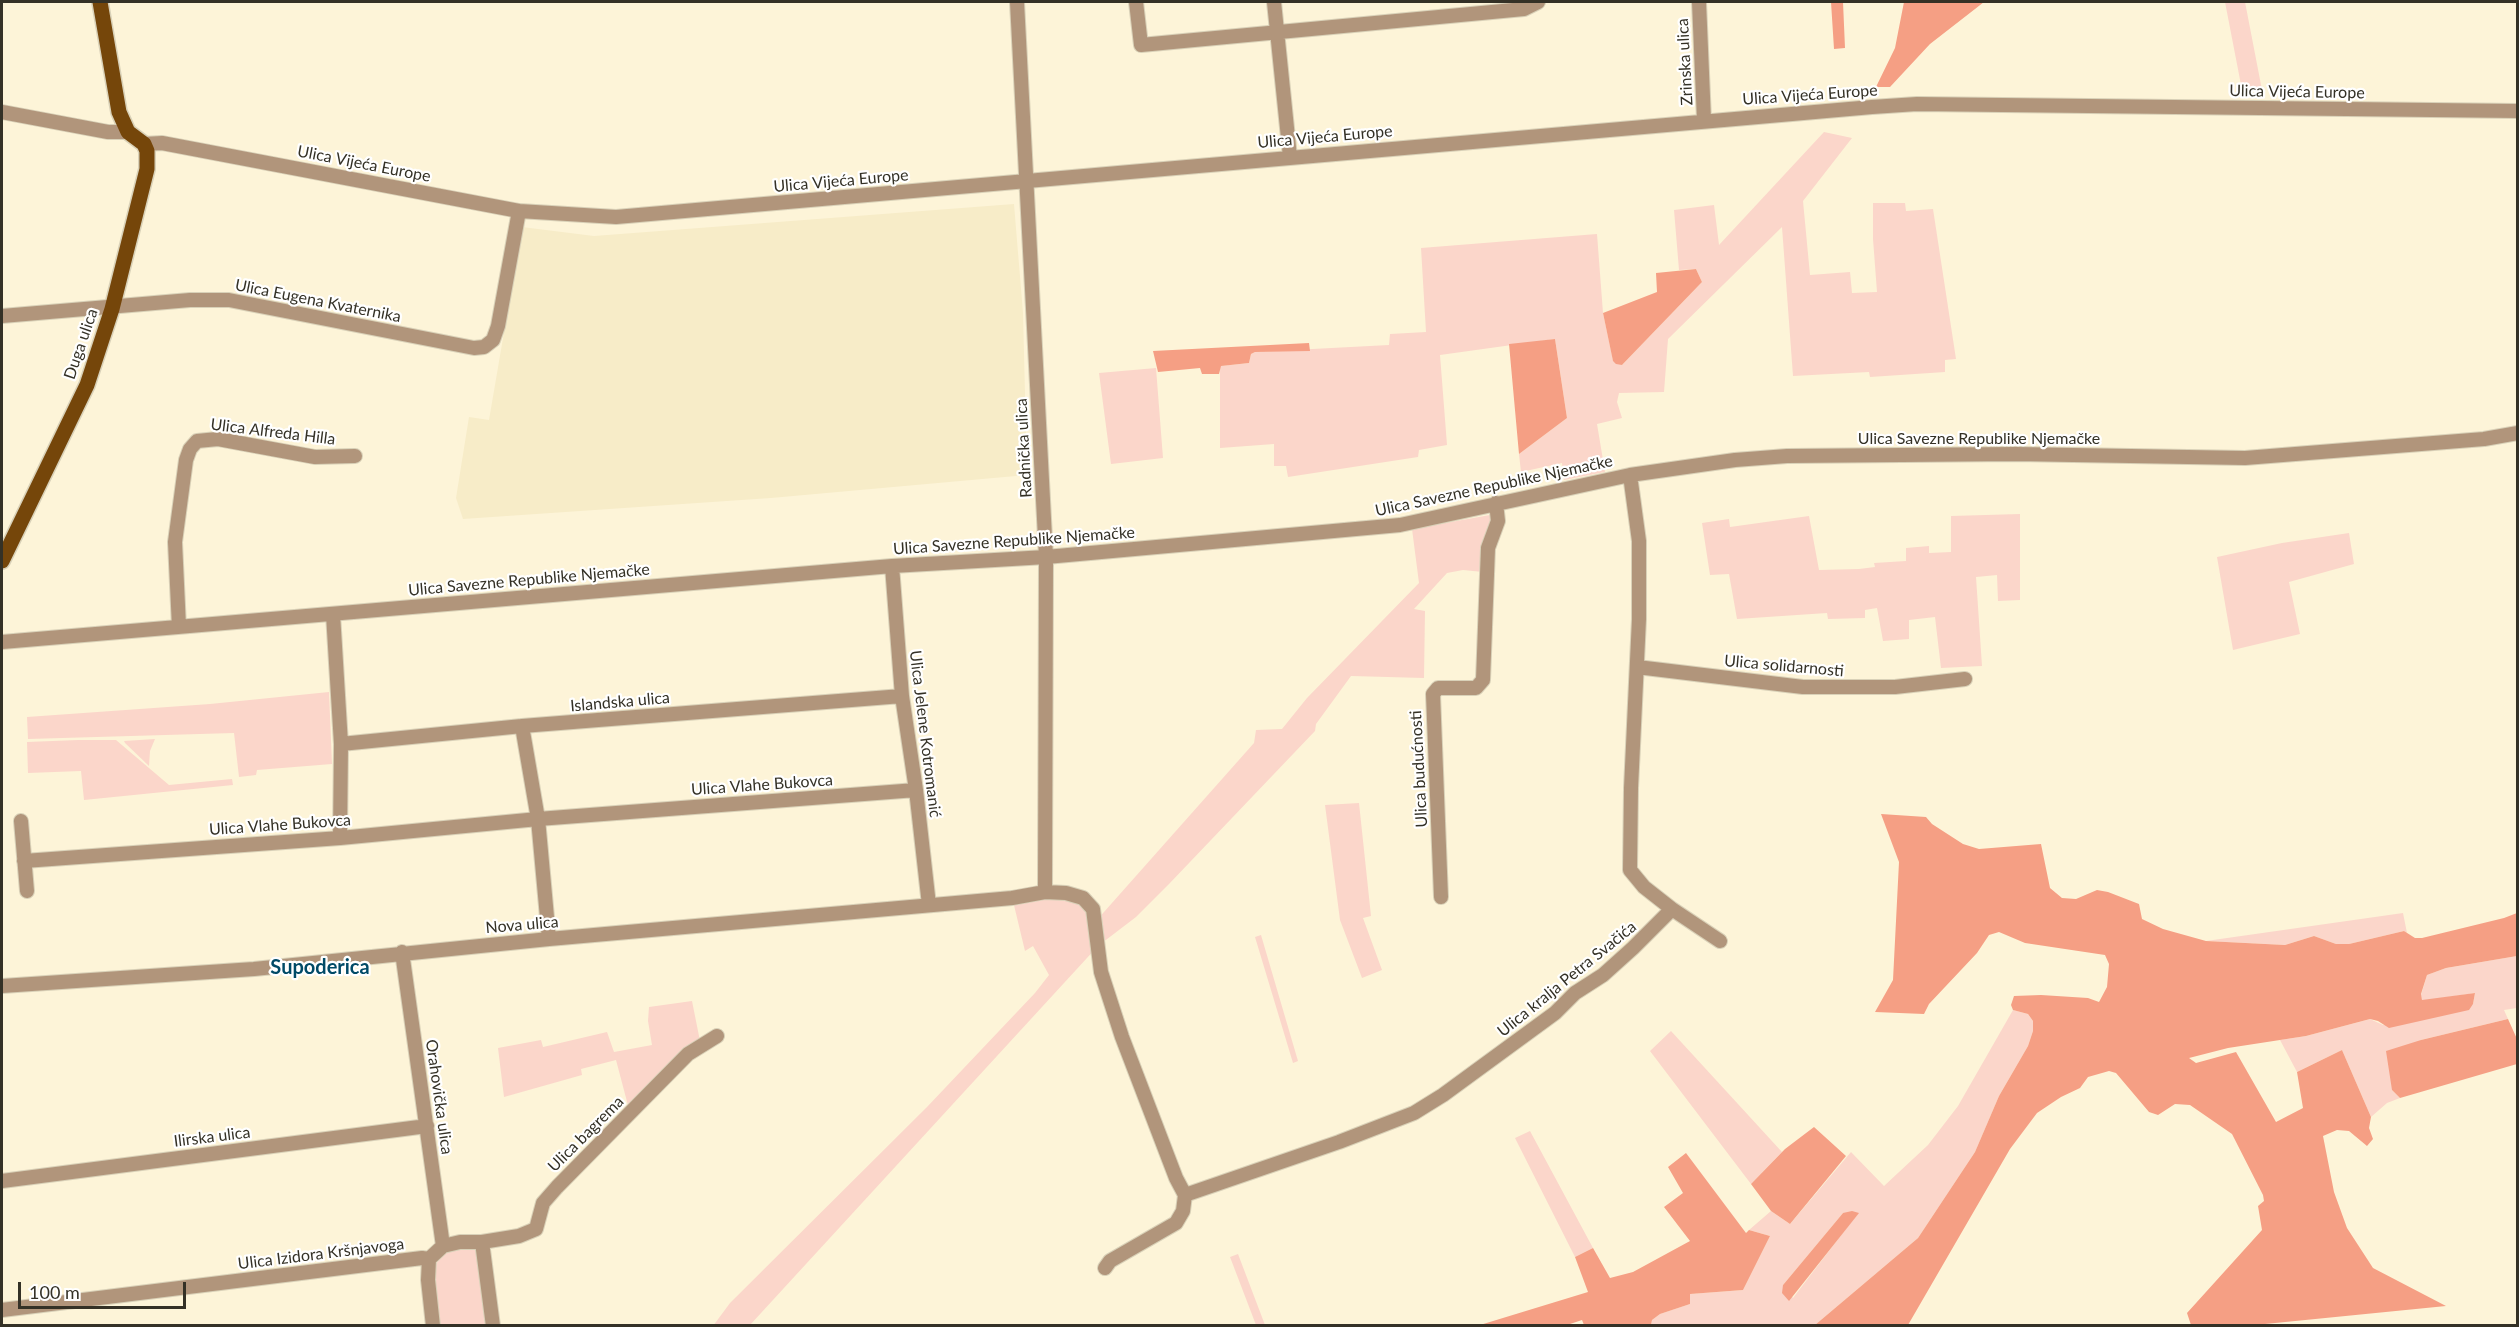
<!DOCTYPE html>
<html>
<head>
<meta charset="utf-8">
<style>
  body { margin:0 }
  #map { position:relative; width:2519px; height:1327px; overflow:hidden; background:#fdf4d8; font-family:Lato,sans-serif }
  canvas { display:block }
  .frame { position:absolute; inset:0; border:3px solid #343126; pointer-events:none }
  .scale { position:absolute; left:18px; top:1282px; width:168px; height:27px; box-sizing:border-box; border:3px solid #343126; border-top:0; padding-left:8px; font-size:18px; line-height:21px; white-space:nowrap; color:#343126; -webkit-text-stroke:4px #fff; paint-order:stroke }
</style>
</head>
<body>
<div id="map">
<canvas width="2519" height="1327"></canvas>
<div class="frame"></div>
<div class="scale">100 m</div>
</div>
<script>
const ctx = document.querySelector('canvas').getContext('2d');
ctx.lineJoin = 'round';
function paint(path, color) { ctx.fillStyle = color; ctx.fill(path, 'evenodd'); }
const toPath = rows => new Path2D(rows.map(r => 'M' + r).join(''));
function stroke(path, color, width, dash) { ctx.strokeStyle = color; ctx.lineWidth = width; ctx.lineCap = dash ? 'butt' : 'round'; ctx.setLineDash(dash || []); ctx.stroke(path); }
function label(font, color, halo, rows, align = 'center') {
  ctx.font = font + ' Lato,sans-serif'; ctx.lineWidth = 4.5; ctx.setLineDash([]); ctx.textBaseline = 'middle'; ctx.strokeStyle = halo; ctx.fillStyle = color; for (const [text, x, y, turn = 0] of rows) {
    ctx.save(); ctx.translate(x, y); ctx.rotate((+turn || 0) * Math.PI / 180); ctx.textAlign = isNaN(turn) ? turn : align; if (halo) ctx.strokeText(text, 0, 0); ctx.fillText(text, 0, 0); ctx.restore();
  }
}
paint(toPath([
  [1014,204,1023,313,1027,475,771,498,463,519,456,498,469,417,489,420,522,227,594,236]
]), '#f7ecc8');
paint(toPath([
  [2225,2,2245,2,2262,90,2242,90],
  [1824,132,1852,138,1803,201,1810,275,1850,272,1852,293,1877,292,1873,239,1873,203,1905,203,1906,211,1933,209,1956,359,1945,360,1945,372,1870,377,1869,372,1793,376,1782,227,1668,339,1664,392,1619,393,1617,402,1622,418,1597,424,1605,472,1564,480,1562,463,1521,472,1519,454,1567,418,1555,339,1440,355,1447,445,1419,450,1418,457,1288,477,1286,466,1274,466,1274,444,1220,448,1220,366,1249,363,1251,354,1255,352,1389,345,1390,334,1426,332,1421,248,1597,234,1603,313,1613,360,1622,365,1702,282,1696,269,1679,270,1674,210,1714,205,1719,245],
  [1156,368,1163,458,1111,464,1099,373],
  [2020,514,2020,600,1998,601,1997,575,1976,577,1982,666,1941,668,1935,617,1909,620,1909,639,1883,641,1877,608,1865,610,1865,618,1828,619,1827,613,1737,619,1729,574,1710,575,1702,523,1729,519,1730,527,1809,516,1819,570,1859,569,1875,567,1874,563,1906,561,1906,548,1929,546,1929,553,1951,552,1951,516],
  [1490,515,1493,518,1483,572,1463,570,1447,573,1414,609,1425,611,1424,678,1351,676,1316,724,1315,731,1169,884,1136,917,1098,946,750,1325,713,1326,730,1303,927,1107,1035,993,1049,975,1033,946,1025,951,1013,901,1068,898,1080,902,1096,921,1254,743,1256,730,1282,729,1307,698,1419,583,1412,529],
  [2349,533,2354,564,2289,582,2300,634,2233,650,2217,557,2282,543],
  [329,692,332,764,257,770,256,775,239,777,234,733,28,739,27,717,210,704],
  [155,739,150,751,149,766,125,743,124,741],
  [78,740,116,740,169,785,232,779,233,785,84,800,81,771,28,773,27,742],
  [1359,803,1371,916,1363,918,1382,970,1362,978,1340,920,1325,805],
  [2403,913,2407,933,2404,931,2349,944,2336,944,2314,936,2285,945,2206,941],
  [1261,935,1298,1061,1293,1063,1255,937],
  [2517,956,2517,1008,2504,1010,2508,1019,2421,1040,2392,1090,2400,1098,2387,1103,2371,1117,2342,1050,2297,1072,2280,1040,2306,1036,2370,1019,2383,1025,2473,1004,2475,993,2422,1001,2421,995,2427,975,2446,968],
  [692,1001,701,1046,630,1113,616,1060,581,1069,582,1075,504,1097,498,1048,541,1040,543,1047,607,1032,614,1052,652,1045,648,1021,649,1007],
  [2013,1010,2028,1014,2033,1021,2033,1031,2028,1046,1999,1096,1975,1152,1918,1238,1815,1325,1651,1326,1652,1320,1660,1314,1690,1304,1689,1294,1743,1290,1770,1236,1749,1230,1771,1211,1790,1224,1851,1152,1884,1186,1928,1145,1958,1106],
  [1843,1213,1858,1213,1793,1298,1783,1285],
  [1671,1031,1782,1152,1751,1184,1650,1051],
  [1530,1131,1593,1248,1575,1257,1515,1138],
  [456,1247,478,1247,490,1325,436,1325,434,1267,442,1255],
  [1238,1254,1265,1325,1256,1325,1230,1257]
]), '#fbd6ca');
paint(toPath([
  [1831,2,1843,2,1845,48,1834,49],
  [1904,2,1984,2,1930,44,1890,87,1876,87,1895,48],
  [1696,269,1702,282,1622,365,1616,364,1613,361,1603,313,1657,292,1656,273],
  [1555,339,1567,418,1519,454,1509,344],
  [1309,343,1310,351,1255,352,1251,354,1249,363,1221,366,1219,374,1202,374,1200,368,1158,372,1153,351],
  [1881,814,1926,817,1932,824,1963,844,1979,849,2041,844,2050,888,2062,898,2076,899,2097,890,2108,892,2139,904,2142,919,2163,929,2206,941,2285,945,2314,936,2336,944,2349,944,2404,931,2415,938,2422,938,2504,918,2517,913,2517,956,2446,968,2427,975,2421,994,2422,1000,2475,993,2473,1004,2469,1010,2389,1028,2378,1021,2370,1019,2306,1036,2228,1048,2189,1058,2196,1063,2236,1052,2276,1122,2303,1108,2297,1072,2342,1050,2371,1117,2369,1128,2373,1139,2367,1146,2349,1131,2337,1130,2323,1136,2334,1192,2347,1228,2373,1268,2446,1306,2255,1325,2191,1325,2187,1313,2262,1230,2258,1206,2264,1201,2263,1195,2232,1134,2190,1105,2175,1104,2158,1115,2149,1112,2116,1073,2109,1071,2088,1077,2080,1088,2061,1097,2037,1113,2010,1149,1908,1325,1815,1325,1918,1238,1975,1152,1999,1096,2028,1046,2033,1031,2033,1021,2028,1014,2013,1010,2011,1005,2014,996,2041,995,2088,998,2099,1002,2107,987,2109,964,2105,955,2025,943,1999,932,1989,935,1977,953,1929,1004,1924,1014,1875,1012,1893,980,1899,862],
  [2508,1019,2517,1039,2517,1064,2400,1098,2392,1090,2386,1051,2421,1040],
  [1814,1127,1846,1156,1790,1224,1771,1211,1751,1184,1785,1149],
  [1686,1153,1746,1233,1749,1230,1770,1236,1743,1290,1690,1294,1690,1304,1660,1314,1652,1320,1651,1325,1584,1325,1582,1320,1567,1325,1480,1325,1588,1292,1575,1257,1593,1248,1610,1278,1633,1272,1690,1241,1664,1207,1683,1193,1668,1167],
  [1852,1211,1859,1213,1789,1301,1782,1293,1783,1285,1843,1213]
]), '#f59f84');
const minor = toPath([
  [1017,2,1046,557,1045,892],
  [1136,2,1141,45,1524,9,1538,2],
  [1274,2,1290,157],
  [1699,2,1704,120],
  [2,112,108,132,128,132],
  [144,144,162,143,519,211,616,217,1872,107,1917,104,2518,111],
  [2,316,190,300,229,300,474,348,484,347,493,340,498,326,519,211],
  [892,566,902,696,916,790,929,905],
  [333,614,341,744,340,838],
  [179,627,175,542,186,460,190,449,197,441,218,439,315,457,355,456],
  [2,642,892,566,1046,557,1400,525,1630,475,1735,460,1787,456,2016,454,2245,458,2484,439,2518,433],
  [1637,667,1803,687,1895,687,1965,679],
  [522,726,538,819,549,939],
  [341,744,522,726,902,696],
  [21,821,27,891],
  [24,861,340,838,538,819,916,790],
  [1441,897,1433,694,1438,688,1476,688,1483,680,1488,548,1498,521,1496,503],
  [1672,909,1720,941],
  [402,952,443,1246],
  [2,986,254,969,549,939,1012,898,1045,892,1066,893,1083,898,1093,909,1101,972,1122,1037,1176,1178,1185,1195,1339,1142,1414,1113,1443,1095,1555,1013,1575,993,1603,975,1633,948,1672,909,1644,887,1630,870,1631,788,1639,619,1639,541,1630,475],
  [2,1181,427,1126],
  [482,1242,519,1236,536,1229,543,1203,557,1187,688,1054,717,1036],
  [1105,1268,1110,1261,1176,1223,1183,1211,1185,1195],
  [2,1310,422,1258,429,1259],
  [433,1326,428,1280,429,1259,443,1246,460,1242,482,1242,493,1326]
]);
const major = toPath([
  [2,561,87,385,112,309,147,169,147,151,144,144,128,132,119,112,100,2]
]);
stroke(minor, '#d9d1b8', 16);
stroke(major, '#d9d1b8', 18);
stroke(minor, '#b1957b', 14);
stroke(major, '#75460a', 15);
label('16px', '#343126', '#fff', [
  ["Zrinska ulica",1685,62,-93],
  ["Ulica Vijeća Europe",2297,92,1],
  ["Ulica Vijeća Europe",1810,95,-4],
  ["Ulica Vijeća Europe",1325,137,-5],
  ["Ulica Vijeća Europe",364,164,11],
  ["Ulica Vijeća Europe",841,181,-5],
  ["Ulica Eugena Kvaternika",318,301,11],
  ["Duga ulica",81,344,-71],
  ["Ulica Alfreda Hilla",273,432,7],
  ["Ulica Savezne Republike Njemačke",1979,439],
  ["Radnička ulica",1024,448,-93],
  ["Ulica Savezne Republike Njemačke",1494,486,-12],
  ["Ulica Savezne Republike Njemačke",1014,541,-4],
  ["Ulica Savezne Republike Njemačke",529,580,-5],
  ["Ulica solidarnosti",1784,666,5],
  ["Islandska ulica",620,702,-5],
  ["Ulica Jelene Kotromanić",925,734,83],
  ["Ulica budućnosti",1419,769,-93],
  ["Ulica Vlahe Bukovca",762,785,-4],
  ["Ulica Vlahe Bukovca",280,825,-4],
  ["Nova ulica",522,925,-5],
  ["Ulica kralja Petra Svačića",1567,979,-39],
  ["Orahovička ulica",439,1097,82],
  ["Ulica bagrema",586,1134,-45],
  ["Ilirska ulica",212,1137,-7],
  ["Ulica Izidora Kršnjavoga",321,1254,-7]
]);
label('bold 20px', '#004a67', '#fff', [
  ["Supoderica",320,968]
]);
</script>
</body>
</html>
